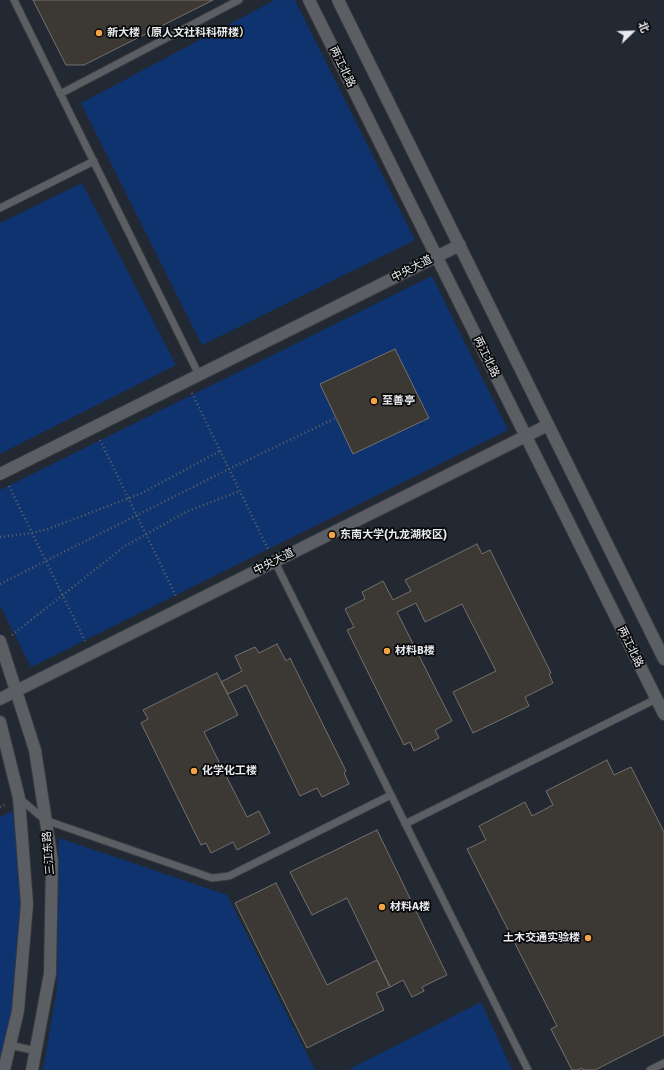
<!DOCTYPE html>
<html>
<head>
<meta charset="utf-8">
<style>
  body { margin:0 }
  #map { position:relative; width:664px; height:1070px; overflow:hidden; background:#1c1e22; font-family:Signika,"Noto Sans SC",sans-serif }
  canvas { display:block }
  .north { position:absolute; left:612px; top:12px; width:40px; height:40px; -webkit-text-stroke:3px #07080a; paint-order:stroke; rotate:67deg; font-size:11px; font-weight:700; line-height:16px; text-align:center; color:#e8eaed }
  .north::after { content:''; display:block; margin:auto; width:14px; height:18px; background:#e8eaed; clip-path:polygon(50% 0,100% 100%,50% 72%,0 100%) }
</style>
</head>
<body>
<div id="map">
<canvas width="664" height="1070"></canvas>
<div class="north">北</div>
</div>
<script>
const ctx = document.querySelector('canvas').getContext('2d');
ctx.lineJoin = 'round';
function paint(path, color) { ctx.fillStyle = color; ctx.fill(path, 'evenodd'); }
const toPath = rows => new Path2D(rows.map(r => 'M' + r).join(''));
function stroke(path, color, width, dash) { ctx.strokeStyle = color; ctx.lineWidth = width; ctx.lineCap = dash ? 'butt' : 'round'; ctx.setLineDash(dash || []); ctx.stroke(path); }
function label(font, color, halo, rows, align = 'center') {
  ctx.font = font + ' Signika,"Noto Sans SC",sans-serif'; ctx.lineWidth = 3.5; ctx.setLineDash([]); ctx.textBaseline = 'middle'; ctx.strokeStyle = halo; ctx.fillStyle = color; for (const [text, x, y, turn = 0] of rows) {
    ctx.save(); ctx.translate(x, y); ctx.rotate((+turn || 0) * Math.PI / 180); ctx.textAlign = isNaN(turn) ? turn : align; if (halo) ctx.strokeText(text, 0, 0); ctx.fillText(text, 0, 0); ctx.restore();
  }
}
paint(toPath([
  [0,0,664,0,664,1070,0,1070]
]), '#232932');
paint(toPath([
  [275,0,295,0,415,240,202,345,81,103],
  [82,183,176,365,0,454,0,223],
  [432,276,508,430,31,667,0,605,0,490],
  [13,811,23,905,15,1010,0,1069,0,817],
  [59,838,227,895,315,1070,43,1070,57,989],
  [481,1002,512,1070,348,1070]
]), '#0e336f');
const building = toPath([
  [33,0,213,0,84,65,66,65,33,0],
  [395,349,429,418,353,454,320,384,395,349],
  [477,544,482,554,490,550,551,673,549,674,553,683,525,697,529,706,473,733,453,692,496,671,462,604,425,622,416,603,397,612,452,721,435,730,439,738,414,751,410,742,404,745,347,630,354,627,345,609,365,599,362,592,383,581,393,600,411,591,405,580,477,544],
  [277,644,286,661,290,658,346,771,344,773,349,784,322,797,317,788,300,796,246,685,228,694,221,682,242,671,235,656,255,647,259,653,277,644],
  [217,673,238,715,204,732,247,817,259,811,270,833,237,850,233,842,211,853,206,843,201,845,141,723,148,719,143,710,217,673],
  [607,760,614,775,631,767,664,832,664,1035,595,1070,583,1070,582,1068,577,1070,572,1070,551,1029,557,1026,467,849,486,840,479,826,525,802,532,816,553,805,546,791,607,760],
  [377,830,447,975,422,987,424,991,412,997,403,980,390,987,347,898,312,915,290,872,377,830],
  [276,883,327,985,377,960,390,987,376,993,384,1010,307,1048,235,903,276,883]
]);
paint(building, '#3c3834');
stroke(building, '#75706c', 1);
const service = toPath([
  [14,0,199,375],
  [60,94,239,0],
  [0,208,94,161],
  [275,562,528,1070],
  [19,798,45,820,212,878,229,876,391,795],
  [405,824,656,699,660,701],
  [10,1045,36,1051],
  [650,1070,664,1063]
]);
const minor = toPath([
  [309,0,664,714],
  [338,0,664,659],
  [0,474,460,245],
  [0,641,35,750,52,861,50,973,32,1070],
  [0,699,548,425],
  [0,722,19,798,27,904,18,1011,4,1070]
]);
stroke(service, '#383a3e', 9);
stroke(minor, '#383a3e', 14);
stroke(toPath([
  [192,393,268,549],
  [100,440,176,596],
  [9,486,85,641],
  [0,537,32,533,48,529,142,493,220,451],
  [0,584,229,469,336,418],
  [12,635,125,546,188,511,240,491],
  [0,807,6,804]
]), '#606265', 2.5, [1, 3]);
stroke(service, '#5b5e63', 7);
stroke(minor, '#5b5e63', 12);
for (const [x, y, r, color] of [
  [99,33,4,"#f4a344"],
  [374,401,4,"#f4a344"],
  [332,535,4,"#f4a344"],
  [387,651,4,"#f4a344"],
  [194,771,4,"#f4a344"],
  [382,907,4,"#f4a344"],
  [588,938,4,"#f4a344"]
]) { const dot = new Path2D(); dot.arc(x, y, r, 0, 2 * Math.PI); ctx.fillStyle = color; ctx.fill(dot); stroke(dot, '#07080a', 1.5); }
label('bold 11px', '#e8eaed', '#07080a', [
  ["新大楼（原人文社科科研楼）",107,33],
  ["至善亭",382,401],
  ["东南大学(九龙湖校区)",340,535],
  ["材料B楼",395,651],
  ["化学化工楼",202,771],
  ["材料A楼",390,907],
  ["土木交通实验楼",580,938,"right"]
], 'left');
label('11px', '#e8eaed', '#07080a', [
  ["两江北路",342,67,64],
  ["中央大道",412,269,-27],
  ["两江北路",486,357,64],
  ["中央大道",274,562,-27],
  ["两江北路",630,647,64],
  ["三江东路",49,853,-95]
]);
</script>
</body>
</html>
